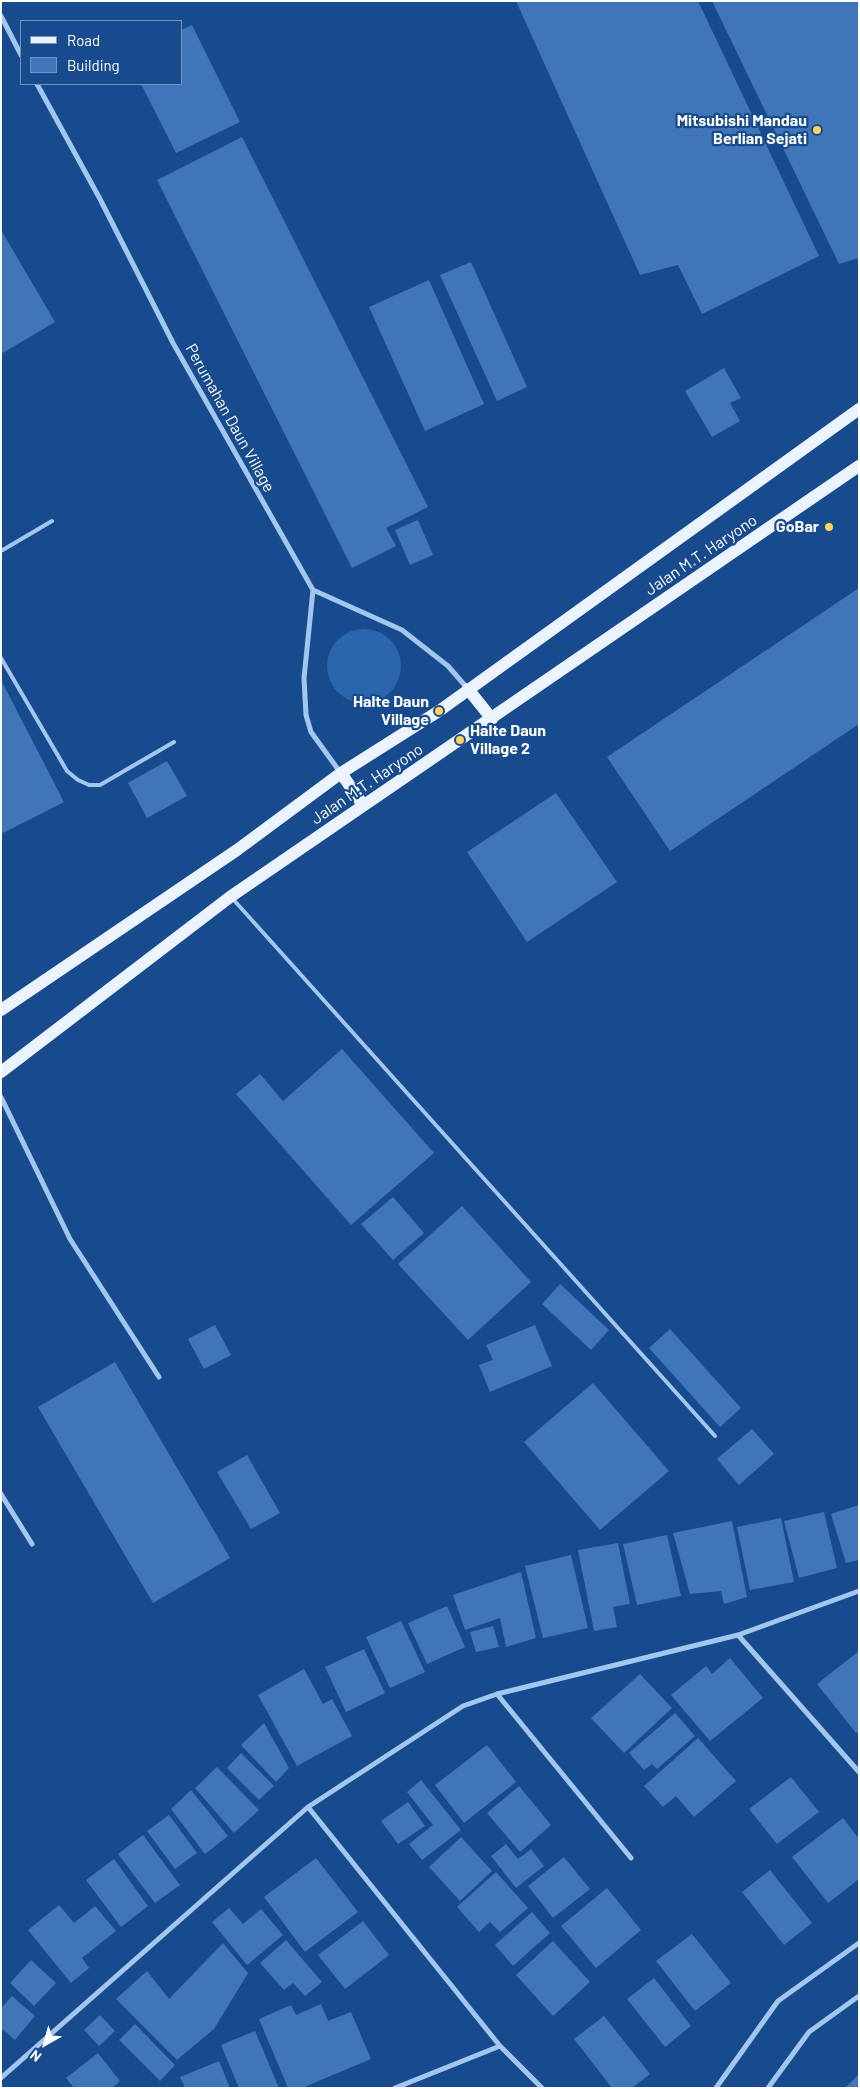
<!DOCTYPE html>
<html>
<head>
<meta charset="utf-8">
<style>
  body { margin:0 }
  #map { position:relative; width:860px; height:2089px; overflow:hidden; background:#174b8e; font-family:Barlow,sans-serif }
  canvas { display:block }
  .frame { position:absolute; inset:0; border:2px solid #fff; pointer-events:none }
  .legend { position:absolute; left:20px; top:20px; width:162px; height:65px; box-sizing:border-box; background:#174b8e; border:1px solid #7493bb; margin:0; padding:6px 9px; list-style:none; font-size:15px; color:#fff }
  .legend li { display:flex; align-items:center; gap:10px; height:25px }
  .legend b { width:25px; border:1px solid #7493bb }
  .north { position:absolute; left:20px; top:2019px; width:50px; height:50px; -webkit-text-stroke:4px #174b8e; paint-order:stroke; rotate:218deg; font-size:14px; font-weight:700; line-height:20px; text-align:center; color:#fff }
  .north::after { content:''; display:block; margin:auto; width:18px; height:22px; background:#fff; clip-path:polygon(50% 0,100% 100%,50% 72%,0 100%) }
</style>
</head>
<body>
<div id="map">
<canvas width="860" height="2089"></canvas>
<div class="frame"></div>
<ul class="legend">
<li><b style="height:6px;background:#ebf3ff"></b>Road</li>
<li><b style="height:14px;background:#4075b7"></b>Building</li>
</ul>
<div class="north">N</div>
</div>
<script>
const ctx = document.querySelector('canvas').getContext('2d');
ctx.lineJoin = 'round';
function paint(path, color) { ctx.fillStyle = color; ctx.fill(path, 'evenodd'); }
const toPath = rows => new Path2D(rows.map(r => 'M' + r).join(''));
function stroke(path, color, width, dash) { ctx.strokeStyle = color; ctx.lineWidth = width; ctx.lineCap = dash ? 'butt' : 'round'; ctx.setLineDash(dash || []); ctx.stroke(path); }
function label(font, color, halo, rows, align = 'center') {
  ctx.font = font + ' Barlow,sans-serif'; ctx.lineWidth = 4.5; ctx.setLineDash([]); ctx.textBaseline = 'middle'; ctx.strokeStyle = halo; ctx.fillStyle = color; for (const [text, x, y, turn = 0] of rows) {
    ctx.save(); ctx.translate(x, y); ctx.rotate((+turn || 0) * Math.PI / 180); ctx.textAlign = isNaN(turn) ? turn : align; if (halo) ctx.strokeText(text, 0, 0); ctx.fillText(text, 0, 0); ctx.restore();
  }
}
paint(toPath([
  '327 666a37 37 0 1 1 74 0a37 37 0 1 1-74 0Z'
]), '#2a65ad');
paint(toPath([
  [516,1,698,1,819,256,702,314,678,265,640,275],
  [712,1,859,1,859,258,839,264],
  [192,25,240,122,176,153,141,84,181,84,181,30],
  [242,137,428,507,386,528,396,546,352,568,157,180],
  [1,230,55,322,1,354],
  [471,262,527,387,497,401,440,275],
  [429,280,484,404,425,431,369,307],
  [724,368,741,398,730,403,740,421,712,437,685,391],
  [418,520,433,555,410,565,395,530],
  [859,588,859,724,670,851,607,757],
  [1,680,64,802,1,834],
  [167,761,187,796,147,818,128,783],
  [556,793,617,882,527,942,467,852],
  [342,1049,434,1153,351,1225,236,1094,260,1074,283,1101],
  [393,1197,424,1233,393,1260,361,1224],
  [462,1206,531,1282,468,1340,398,1264],
  [560,1284,609,1330,591,1350,542,1304],
  [215,1325,231,1355,204,1369,188,1339],
  [535,1325,552,1366,490,1392,479,1365,493,1360,486,1345],
  [670,1329,741,1408,720,1427,649,1348],
  [115,1362,230,1558,153,1603,38,1407],
  [593,1383,669,1471,600,1530,524,1442],
  [752,1429,774,1454,739,1485,717,1459],
  [247,1455,280,1513,251,1529,217,1472],
  [859,1505,859,1560,846,1563,831,1514],
  [824,1512,837,1568,799,1578,784,1521],
  [781,1518,794,1582,750,1590,737,1527],
  [732,1521,747,1597,724,1604,721,1591,690,1594,673,1533],
  [667,1535,681,1596,637,1605,623,1544],
  [618,1543,630,1604,613,1607,617,1627,594,1631,578,1550],
  [571,1555,588,1628,543,1638,525,1566],
  [521,1572,536,1638,506,1647,500,1618,465,1630,453,1595],
  [447,1606,465,1647,427,1664,408,1623],
  [401,1621,425,1672,390,1688,366,1637],
  [493,1626,499,1647,476,1652,470,1632],
  [364,1649,385,1693,346,1712,325,1667],
  [859,1651,859,1731,856,1733,817,1684],
  [730,1658,763,1698,710,1741,671,1695,706,1666,712,1674],
  [304,1669,323,1704,332,1699,352,1736,297,1766,258,1695],
  [640,1674,672,1708,624,1753,591,1718],
  [675,1713,695,1736,657,1769,652,1764,644,1770,629,1753],
  [264,1723,289,1768,276,1782,241,1745],
  [698,1738,736,1781,694,1817,676,1796,663,1807,644,1786],
  [487,1745,516,1782,464,1823,435,1785],
  [241,1753,274,1786,259,1800,227,1768],
  [217,1767,259,1810,234,1833,195,1788],
  [791,1777,819,1812,777,1844,749,1809],
  [421,1780,461,1830,422,1860,409,1844,433,1825,407,1792],
  [519,1786,551,1825,520,1852,487,1813],
  [191,1790,228,1836,205,1854,171,1809],
  [408,1802,425,1826,398,1844,381,1821],
  [169,1815,197,1853,175,1869,147,1831],
  [843,1818,859,1839,859,1879,828,1903,792,1857],
  [143,1835,180,1885,155,1903,118,1854],
  [461,1837,492,1871,460,1901,429,1867],
  [506,1844,518,1859,531,1849,544,1866,516,1888,491,1856],
  [564,1857,590,1889,553,1918,528,1886],
  [316,1858,358,1912,305,1952,264,1897],
  [114,1859,148,1906,121,1927,86,1880],
  [770,1870,812,1923,784,1945,742,1892],
  [496,1872,528,1908,500,1932,490,1922,479,1932,457,1907],
  [607,1888,641,1930,596,1968,561,1926],
  [59,1905,74,1923,95,1906,116,1931,82,1958,89,1968,71,1983,28,1930],
  [229,1908,243,1924,261,1909,283,1935,247,1965,212,1922],
  [532,1912,550,1933,513,1966,495,1945],
  [363,1921,389,1955,345,1989,318,1955],
  [692,1934,731,1983,695,2011,656,1961],
  [286,1940,322,1982,305,1996,293,1983,284,1990,260,1963],
  [553,1941,590,1982,553,2016,516,1975],
  [223,1943,248,1973,214,2029,177,2060,116,1999,147,1971,169,1999],
  [31,1960,56,1983,34,2006,10,1983],
  [654,1978,691,2026,665,2047,627,1999],
  [12,1996,35,2016,15,2040,1,2028,1,2008],
  [321,2004,328,2021,351,2012,371,2059,302,2088,288,2088,259,2019,291,2005,296,2015],
  [100,2015,115,2031,99,2046,84,2030],
  [604,2016,650,2074,632,2088,612,2088,574,2039],
  [135,2024,175,2065,160,2081,119,2040],
  [255,2031,279,2088,239,2088,221,2045],
  [98,2053,120,2081,112,2088,74,2088,66,2078],
  [219,2061,230,2088,185,2088,180,2077],
  [859,2074,859,2088,845,2088]
]), '#4075b7');
stroke(toPath([
  [1,551,52,521],
  [1,658,67,771,78,780,89,785,100,785,174,742],
  [232,898,715,1436]
]), '#a3c6ef', 4);
stroke(toPath([
  [1,16,21,55],
  [37,84,100,199,173,343,313,590,304,678,306,715,311,732,340,772],
  [313,590,402,630,448,666,468,689],
  [1,1097,70,1239,159,1377],
  [1,1494,32,1544],
  [738,1635,859,1772],
  [497,1694,631,1858],
  [308,1807,500,2046,542,2088],
  [1,2078,308,1807,463,1706,497,1694,738,1635,859,1591],
  [395,2088,500,2046],
  [716,2088,778,2001,859,1943],
  [768,2088,809,2032,859,1996]
]), '#a3c6ef', 5);
stroke(toPath([
  [468,689,492,719],
  [341,773,363,805],
  [1,1010,237,850,341,773,439,711,859,409],
  [1,1072,230,897,859,466]
]), '#ebf3ff', 12);
for (const [x, y, r, color] of [
  [817,130,5,"#ffd261"],
  [829,527,5,"#ffd261"],
  [439,711,5,"#ffd261"],
  [460,740,5,"#ffd261"]
]) { const dot = new Path2D(); dot.arc(x, y, r, 0, 2 * Math.PI); ctx.fillStyle = color; ctx.fill(dot); stroke(dot, '#174b8e', 2); }
label('bold 16px', '#fff', '#174b8e', [
  ["Mitsubishi Mandau",807,121],
  ["Berlian Sejati",807,139],
  ["GoBar",819,527],
  ["Halte Daun",429,702],
  ["Village",429,720],
  ["Halte Daun",470,731,"left"],
  ["Village 2",470,749,"left"]
], 'right');
label('16px', '#fff', '#174b8e', [
  ["Perumahan Daun Village",230,418,61],
  ["Jalan M.T. Haryono",701,555,-34],
  ["Jalan M.T. Haryono",367,784,-34]
]);
</script>
</body>
</html>
